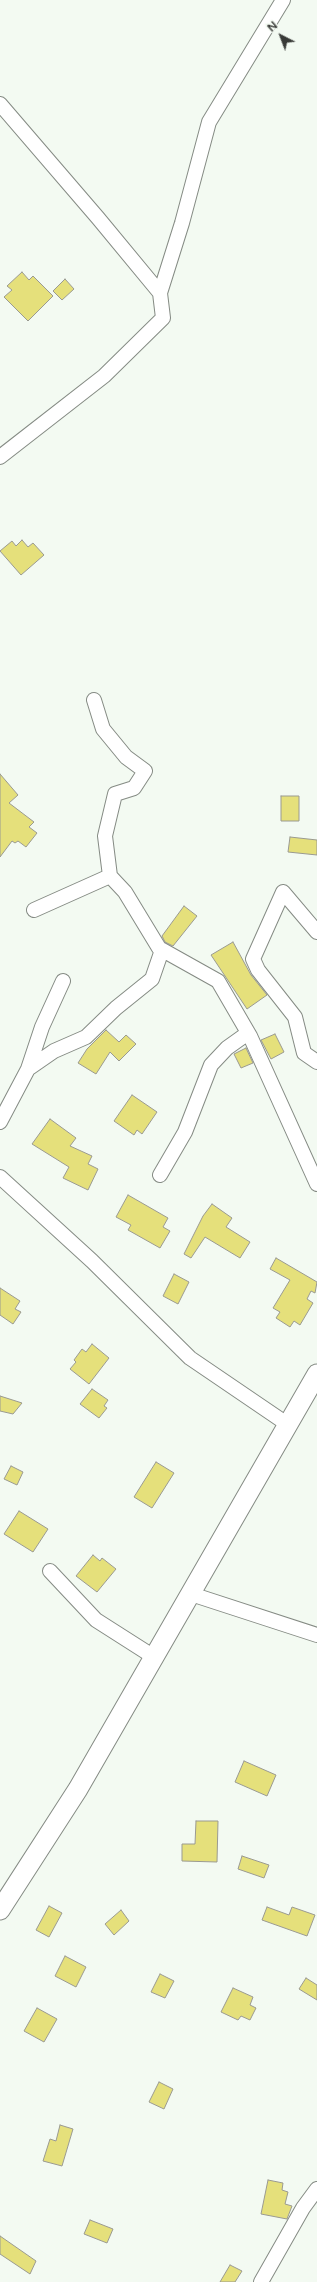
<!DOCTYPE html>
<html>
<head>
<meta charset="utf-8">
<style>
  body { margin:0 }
  #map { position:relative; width:317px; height:2282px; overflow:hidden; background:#f3faf2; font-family:"Varela Round",sans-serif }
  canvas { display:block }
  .north { position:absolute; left:261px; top:16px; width:40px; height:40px; -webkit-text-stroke:3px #f3faf2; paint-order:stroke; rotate:318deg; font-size:11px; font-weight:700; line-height:16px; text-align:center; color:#383a37 }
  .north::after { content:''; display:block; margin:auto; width:14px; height:18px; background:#383a37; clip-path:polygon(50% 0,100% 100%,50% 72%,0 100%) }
</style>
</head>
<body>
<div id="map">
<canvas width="317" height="2282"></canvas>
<div class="north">N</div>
</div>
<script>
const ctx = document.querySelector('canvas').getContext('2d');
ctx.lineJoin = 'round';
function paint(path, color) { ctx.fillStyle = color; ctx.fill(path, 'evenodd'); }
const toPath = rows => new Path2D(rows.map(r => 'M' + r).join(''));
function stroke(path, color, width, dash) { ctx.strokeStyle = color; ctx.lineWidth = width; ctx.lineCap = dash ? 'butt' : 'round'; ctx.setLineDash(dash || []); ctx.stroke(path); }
const building = toPath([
  [22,272,29,280,33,276,53,296,28,321,4,297,12,290,7,286,22,272],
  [65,279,74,289,62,300,53,291,65,279],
  [22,540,28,547,33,543,44,555,21,575,0,551,12,541,16,546,22,540],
  [0,774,18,795,9,803,34,822,29,827,37,833,26,847,18,841,15,843,12,841,0,857,0,774],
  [281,796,299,796,299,821,281,821,281,796],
  [290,837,317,840,317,855,288,852,290,837],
  [184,906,197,916,173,946,165,942,162,936,184,906],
  [233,942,251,975,267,995,247,1009,211,955,233,942],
  [106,1030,119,1042,126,1035,136,1044,119,1061,110,1052,96,1074,78,1063,87,1049,106,1030],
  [275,1034,284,1052,271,1059,261,1040,275,1034],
  [246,1048,253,1063,241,1068,234,1054,246,1048],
  [132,1095,157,1112,142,1134,137,1130,134,1135,114,1121,132,1095],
  [50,1119,76,1138,70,1146,92,1156,88,1164,98,1169,88,1190,63,1178,69,1167,32,1144,50,1119],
  [128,1195,168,1218,163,1227,170,1231,160,1248,128,1230,131,1225,116,1217,128,1195],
  [212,1204,232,1218,226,1227,250,1242,240,1258,205,1237,191,1258,184,1254,203,1216,212,1204],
  [276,1258,317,1282,315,1293,311,1291,307,1299,313,1303,300,1325,294,1321,290,1327,276,1318,280,1312,273,1308,290,1280,270,1269,276,1258],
  [174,1274,189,1282,178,1304,163,1296,174,1274],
  [0,1288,20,1301,15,1309,21,1312,13,1324,0,1315,0,1288],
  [92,1344,109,1358,89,1384,70,1369,76,1362,74,1360,82,1349,86,1352,92,1344],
  [92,1389,108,1400,104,1406,107,1408,99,1418,80,1404,92,1389],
  [0,1396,22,1403,13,1414,0,1411,0,1396],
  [156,1462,174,1473,152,1508,134,1497,156,1462],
  [11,1466,23,1472,17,1485,4,1479,11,1466],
  [19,1511,48,1529,33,1552,4,1534,19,1511],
  [93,1555,100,1561,102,1558,116,1569,97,1592,76,1576,93,1555],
  [244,1761,276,1775,267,1796,235,1782,244,1761],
  [196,1821,218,1821,217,1862,182,1861,182,1844,195,1844,196,1821],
  [242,1856,269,1865,264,1878,238,1869,242,1856],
  [49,1906,62,1913,49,1937,36,1930,49,1906],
  [267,1907,289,1915,292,1907,315,1915,307,1936,262,1920,267,1907],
  [121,1910,129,1921,114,1935,105,1924,121,1910],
  [65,1956,86,1967,76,1987,55,1976,65,1956],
  [160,1974,174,1981,165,1998,151,1992,160,1974],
  [306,1978,317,1985,317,2000,299,1989,306,1978],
  [233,1988,253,1997,250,2005,256,2008,250,2020,241,2016,238,2020,221,2012,233,1988],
  [37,2008,57,2019,44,2042,24,2031,37,2008],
  [159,2082,173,2089,164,2109,149,2102,159,2082],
  [60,2125,73,2129,62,2166,43,2161,50,2139,56,2141,60,2125],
  [268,2180,283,2183,282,2190,288,2192,285,2204,292,2206,287,2219,261,2214,268,2180],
  [90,2220,113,2229,107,2243,84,2234,90,2220],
  [0,2236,36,2261,30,2274,0,2254,0,2236],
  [230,2265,242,2271,235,2282,220,2282,230,2265]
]);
paint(building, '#e5e07b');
stroke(building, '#9a9a91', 1);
const street = toPath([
  [0,104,98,218,160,293,163,318,104,376,0,457],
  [160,293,182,223,209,122,283,0],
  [94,700,103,729,126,757,145,771,134,788,115,794,105,836,110,876],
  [34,910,110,876,125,892,159,948,218,981,250,1036,317,1184],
  [317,932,283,892,253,959,258,970,295,1017,304,1053,317,1062],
  [28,1069,54,1051,86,1037,116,1008,152,979,162,950],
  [0,1122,28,1069,42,1027,63,981],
  [160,1175,185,1132,211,1065,227,1048,248,1033],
  [0,1177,92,1261,190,1358,287,1424],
  [50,1571,96,1620,154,1657],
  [191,1594,317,1635],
  [261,2282,303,2208,317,2189]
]);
const secondary = toPath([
  [0,1910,78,1789,317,1374]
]);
stroke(street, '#858b84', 16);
stroke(secondary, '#858b84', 21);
stroke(street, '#fff', 14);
stroke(secondary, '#fff', 19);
</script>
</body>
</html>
